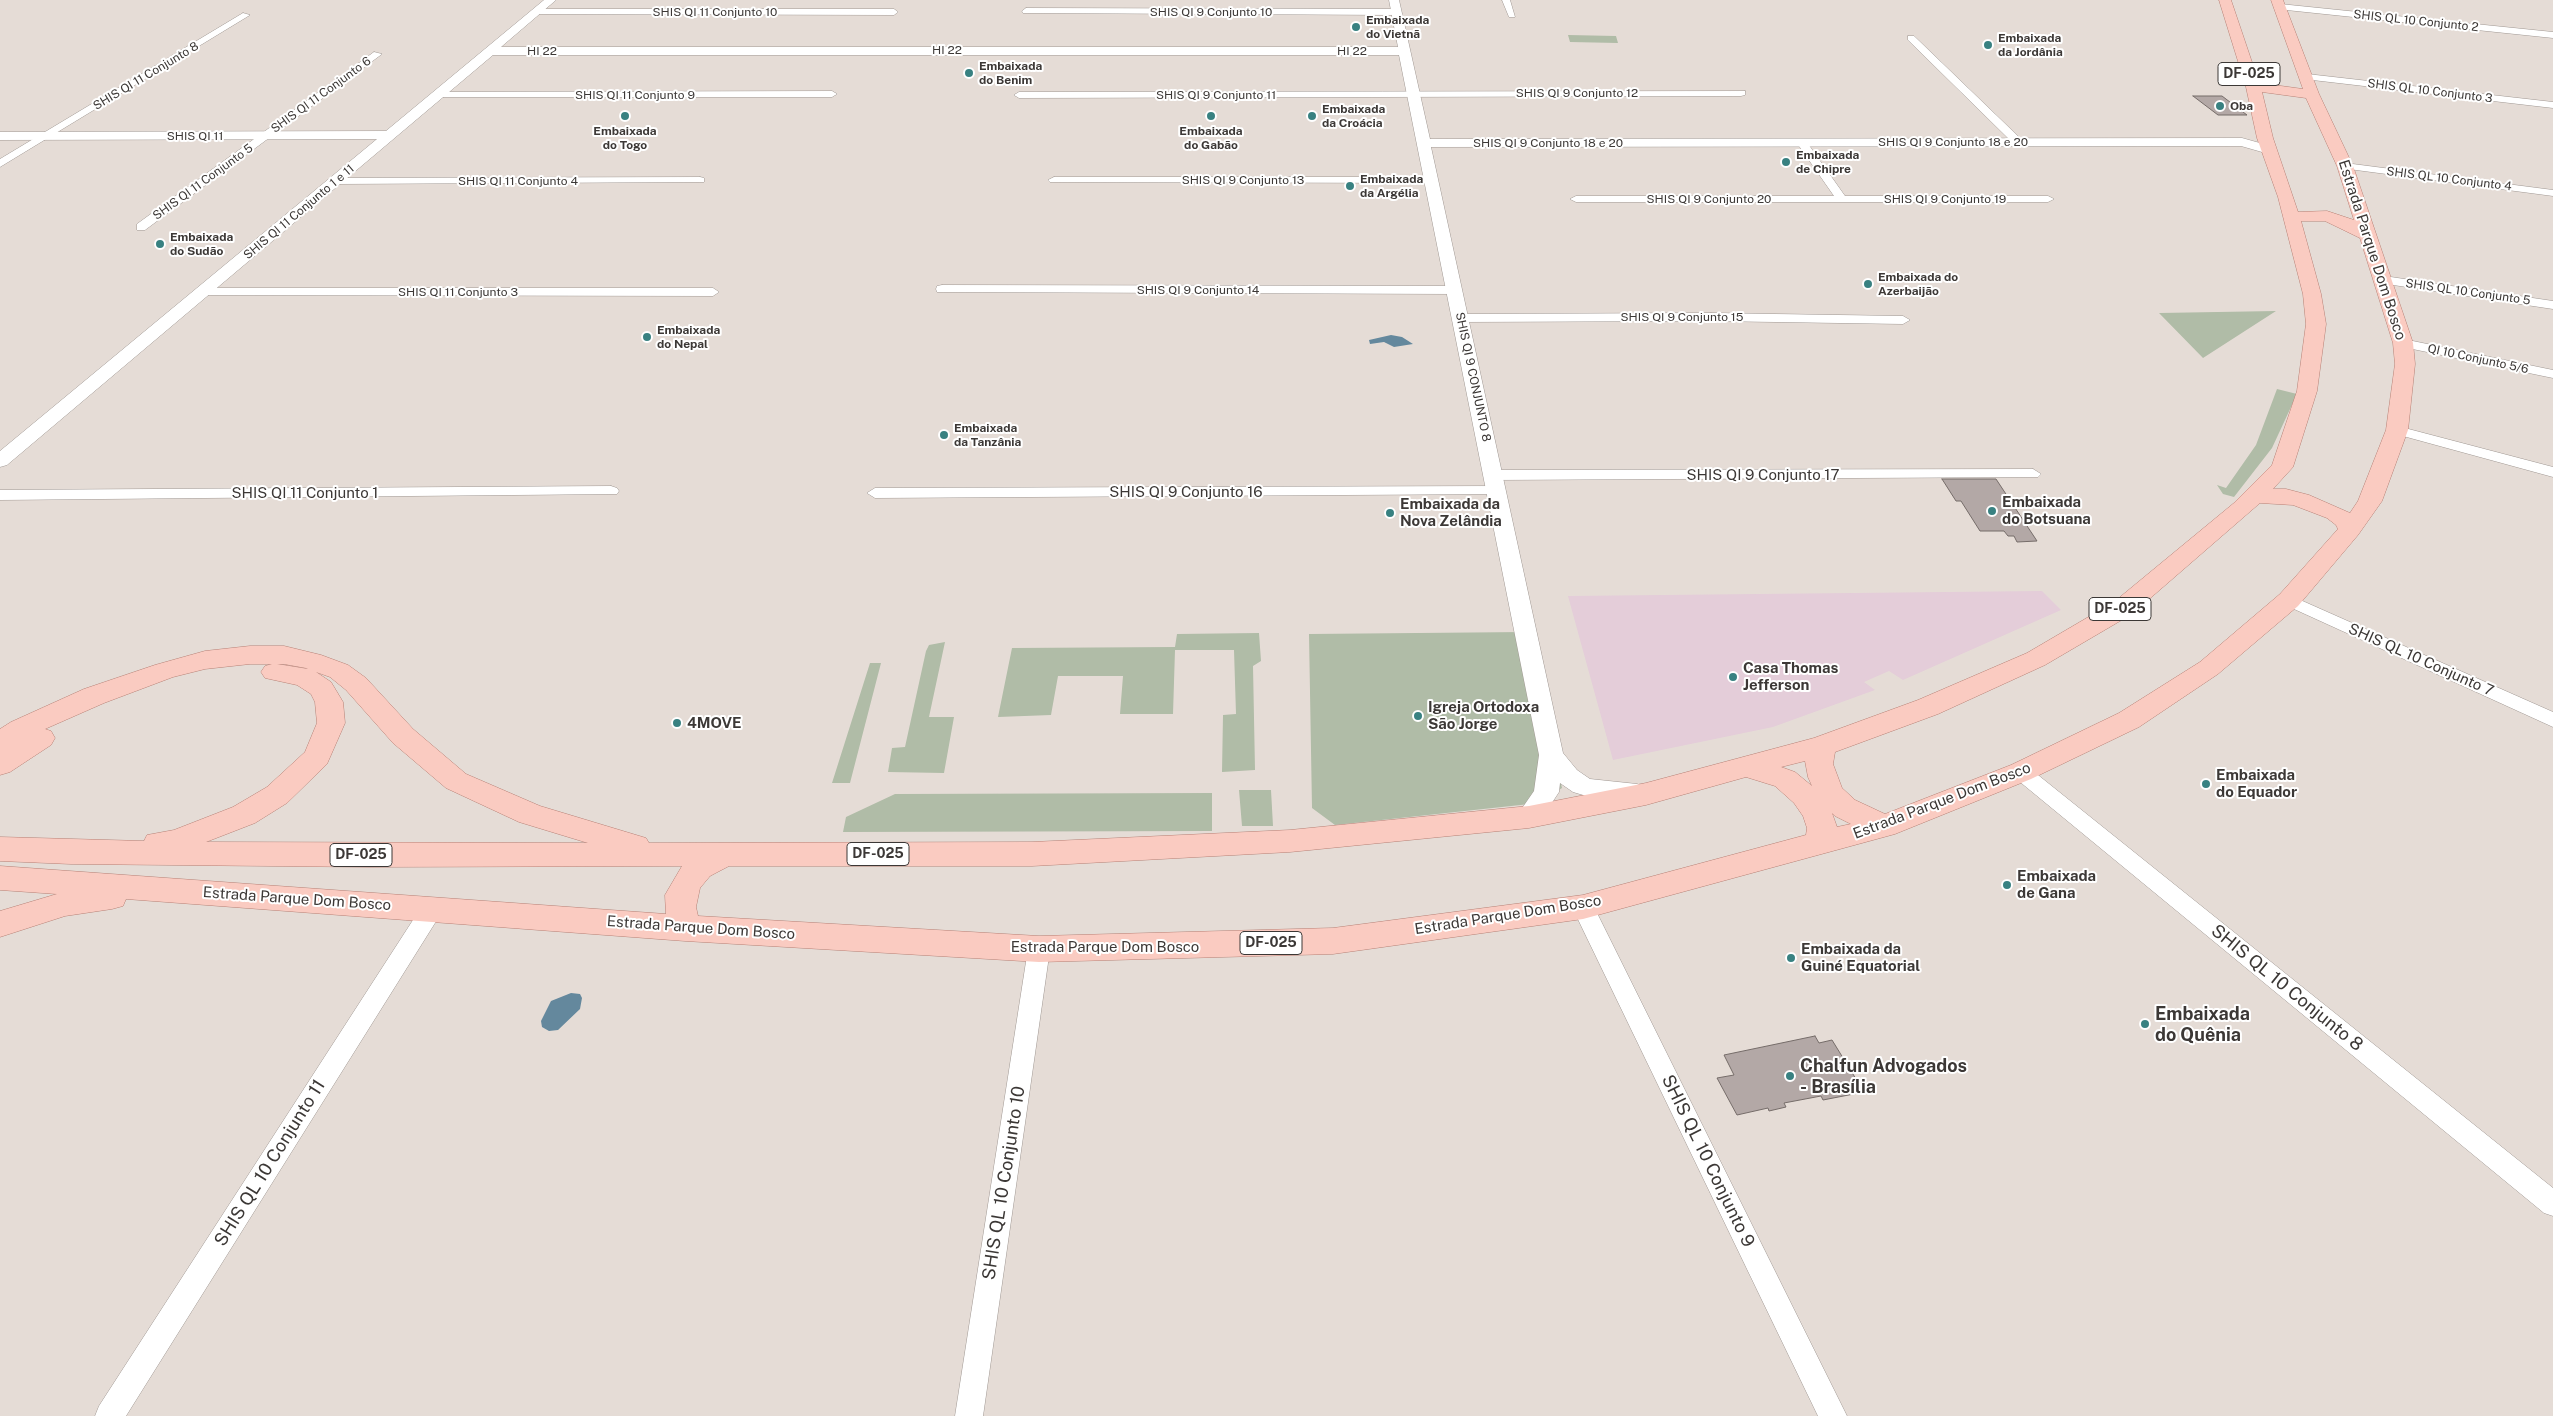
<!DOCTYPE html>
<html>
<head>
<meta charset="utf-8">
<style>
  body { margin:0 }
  canvas { display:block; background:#e5dcd6 }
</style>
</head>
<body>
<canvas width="2553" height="1416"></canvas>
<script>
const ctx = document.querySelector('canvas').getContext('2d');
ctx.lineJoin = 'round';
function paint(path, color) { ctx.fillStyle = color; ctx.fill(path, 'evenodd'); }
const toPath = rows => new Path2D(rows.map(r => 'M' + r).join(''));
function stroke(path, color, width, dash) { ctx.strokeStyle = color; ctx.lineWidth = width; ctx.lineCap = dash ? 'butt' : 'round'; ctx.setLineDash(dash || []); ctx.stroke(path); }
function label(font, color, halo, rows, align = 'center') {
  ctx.font = font + ' "Public Sans",sans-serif'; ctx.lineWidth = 4; ctx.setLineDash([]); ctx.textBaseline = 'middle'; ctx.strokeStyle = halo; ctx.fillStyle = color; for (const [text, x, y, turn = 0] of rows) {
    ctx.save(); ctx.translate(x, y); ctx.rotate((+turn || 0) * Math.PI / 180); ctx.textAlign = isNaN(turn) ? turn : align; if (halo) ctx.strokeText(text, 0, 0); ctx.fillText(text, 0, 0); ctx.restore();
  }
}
paint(toPath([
  [2042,591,2061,610,1903,680,1889,671,1864,682,1875,690,1773,727,1613,760,1568,596]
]), '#e4cdd9');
paint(toPath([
  [1568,35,1616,36,1618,43,1570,42],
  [2276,311,2203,358,2159,313],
  [2277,389,2297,394,2272,448,2234,497,2223,494,2217,485,2226,488,2256,445],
  [1525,632,1562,788,1539,803,1335,825,1312,808,1309,634],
  [1259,633,1261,661,1253,666,1255,770,1222,772,1223,715,1236,714,1234,650,1175,650,1173,714,1120,714,1123,676,1058,676,1051,715,998,717,1012,648,1175,647,1177,634],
  [945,642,929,717,954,717,944,773,888,772,892,748,905,747,926,651,929,645],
  [870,663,881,663,850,783,832,783],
  [1239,790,1271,790,1273,826,1242,826],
  [1212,793,1212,831,843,832,846,817,895,794]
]), '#b0bca7');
paint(toPath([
  [1391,335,1402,337,1413,344,1394,347,1384,342,1370,344,1369,340],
  [571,993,580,994,582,998,580,1009,558,1030,549,1031,542,1027,541,1021,551,1001]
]), '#64889d');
const building = toPath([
  [2193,96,2222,96,2247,115,2218,115,2193,96],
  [1942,479,1996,479,2037,541,2017,542,2014,536,2008,536,2004,531,1980,531,1961,501,1956,501,1942,479],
  [1815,1036,1819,1043,1832,1040,1864,1092,1823,1100,1821,1096,1784,1103,1786,1107,1769,1111,1768,1108,1737,1115,1717,1078,1734,1075,1724,1055,1815,1036]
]);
paint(building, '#b3a8a6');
stroke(building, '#756c69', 1);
const minor = toPath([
  [1502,0,1510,0,1515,17,1509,17,1502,0],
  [2280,4,2553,32,2553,38,2277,9,2276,7,2280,4],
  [1026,8,1396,9,1400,12,1396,15,1023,13,1022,11,1026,8],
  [536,9,894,9,898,12,894,15,533,14,532,12,536,9],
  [243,13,250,15,0,167,0,159,243,13],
  [1908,36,1914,36,2022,140,2022,144,2014,144,1908,40,1908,36],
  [374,52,382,54,145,230,137,230,137,224,374,52],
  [2307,74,2553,102,2553,108,2304,79,2302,77,2307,74],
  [1745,91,1745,95,1741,96,1019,98,1014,95,1019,92,1745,91],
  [438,92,832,91,837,94,832,97,434,97,433,95,438,92],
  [1802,140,1806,141,1845,196,2048,196,2054,199,2048,202,1576,202,1570,199,1576,196,1834,196,1797,143,1802,140],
  [2345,163,2553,190,2553,196,2341,168,2340,166,2345,163],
  [700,177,704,178,704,182,336,184,330,181,336,178,700,177],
  [1054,177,1432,177,1438,180,1432,183,1050,182,1048,180,1054,177],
  [2384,276,2553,301,2553,309,2380,283,2378,280,2380,277,2384,276],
  [942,285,1455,286,1461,290,1455,294,937,292,936,289,937,286,942,285],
  [202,288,713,288,719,292,713,296,197,295,196,292,202,288],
  [1711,313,1903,316,1910,320,1903,324,1711,321,1461,322,1454,318,1461,314,1711,313],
  [2403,339,2553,370,2553,378,2398,346,2396,343,2398,340,2403,339],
  [2397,426,2553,467,2553,477,2392,433,2390,430,2397,426],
  [2033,469,2041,474,2038,477,1493,480,1485,475,1493,470,2033,469],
  [611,486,617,488,619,491,617,494,0,500,0,490,611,486],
  [1497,486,1505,491,1503,494,875,498,867,493,875,488,1497,486],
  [2289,595,2553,712,2553,727,2283,604,2280,600,2283,596,2289,595],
  [2021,765,2028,767,2553,1188,2553,1216,2544,1213,2014,777,2011,772,2014,767,2021,765],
  [1583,899,1591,901,1594,907,1847,1416,1818,1416,1572,907,1575,901,1583,899],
  [432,900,440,903,443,909,440,915,126,1416,95,1416,99,1406,424,903,432,900],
  [1039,940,1047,943,1050,949,983,1416,955,1416,1028,949,1031,943,1039,940]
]);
const tertiary = toPath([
  [544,0,556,0,501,47,1398,47,1389,0,1399,0,1430,139,2242,138,2274,147,2276,150,2269,154,2241,146,1431,147,1563,753,1577,770,1590,779,1637,784,1646,787,1650,793,1646,799,1637,802,1600,800,1573,792,1560,783,1559,792,1538,824,1529,827,1520,824,1516,817,1534,791,1539,755,1399,55,493,55,7,465,0,467,0,451,377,139,0,140,0,132,386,131,544,0]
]);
const primary = toPath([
  [2219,0,2231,0,2259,83,2303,89,2271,0,2283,0,2319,94,2353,166,2413,343,2415,364,2408,430,2382,501,2358,535,2298,606,2218,674,2139,727,2031,779,1895,834,1583,919,1333,954,1039,962,685,941,126,899,123,906,112,909,65,916,0,937,0,911,57,894,0,890,0,866,666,914,665,895,682,866,370,867,71,864,0,861,0,837,144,841,147,835,174,830,233,807,267,787,305,752,317,723,315,702,311,694,297,685,265,678,261,672,265,666,272,664,250,664,205,669,173,677,104,703,45,729,51,731,55,738,51,745,10,772,0,775,0,729,11,722,84,689,155,665,205,651,250,646,284,646,321,655,348,665,366,678,413,729,466,774,540,806,646,838,649,843,1032,842,1290,830,1529,806,1646,783,1814,738,1918,700,2027,653,2114,602,2234,503,2272,465,2297,391,2306,324,2303,294,2278,197,2257,138,2246,87,2219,0],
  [2262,92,2306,98,2337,166,2354,220,2327,211,2298,212,2273,138,2262,92],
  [2301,221,2325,221,2360,238,2393,343,2395,364,2386,430,2358,501,2350,513,2309,495,2286,489,2273,489,2293,467,2317,391,2326,324,2321,294,2301,221],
  [2260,503,2293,505,2327,518,2336,525,2338,529,2280,594,2200,662,2119,713,2011,765,1885,814,1855,800,1842,788,1833,764,1835,752,1938,714,2045,665,2132,614,2260,503],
  [277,664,284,664,306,668,308,669,277,664],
  [316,672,330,677,346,690,393,743,446,788,519,822,588,843,206,842,255,823,287,803,327,764,345,723,343,702,331,682,316,672],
  [1805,761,1808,777,1812,786,1795,772,1781,767,1805,761],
  [1746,777,1775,786,1794,803,1803,816,1807,828,1806,835,1583,895,1333,928,1039,936,698,916,696,907,700,888,710,876,729,866,1032,866,1290,852,1529,828,1646,805,1746,777],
  [1832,813,1835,816,1851,824,1837,827,1832,813]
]);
stroke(minor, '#a09893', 1);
stroke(tertiary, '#a09893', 1);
stroke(primary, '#b68176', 1);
paint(minor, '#fff');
paint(tertiary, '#fff');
paint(primary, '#facbc1');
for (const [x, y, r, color] of [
  [1356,27,5,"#388181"],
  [1988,45,5,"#388181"],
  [969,73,5,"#388181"],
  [2220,106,5,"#388181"],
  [625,116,5,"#388181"],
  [1211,116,5,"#388181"],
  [1312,116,5,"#388181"],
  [1786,162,5,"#388181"],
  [1350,186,5,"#388181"],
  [160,244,5,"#388181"],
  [1868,284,5,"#388181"],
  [647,337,5,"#388181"],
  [944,435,5,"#388181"],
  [1992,511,5,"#388181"],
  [1390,513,5,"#388181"],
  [1733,677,5,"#388181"],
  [1418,716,5,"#388181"],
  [677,723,5,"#388181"],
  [2206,784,5,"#388181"],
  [2007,885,5,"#388181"],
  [1791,958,5,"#388181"],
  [2145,1024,5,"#388181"],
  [1790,1076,5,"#388181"]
]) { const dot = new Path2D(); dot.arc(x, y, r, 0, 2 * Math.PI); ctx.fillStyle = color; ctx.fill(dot); stroke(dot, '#fff', 2); }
label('12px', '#3c3836', '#fff', [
  ["SHIS QI 11 Conjunto 10",715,12],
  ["SHIS QI 9 Conjunto 10",1211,12],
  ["SHIS QL 10 Conjunto 2",2416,21,6],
  ["HI 22",947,50],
  ["HI 22",542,51],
  ["HI 22",1352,51],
  ["SHIS QI 11 Conjunto 8",146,76,-31],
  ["SHIS QL 10 Conjunto 3",2430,91,7],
  ["SHIS QI 9 Conjunto 12",1577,93],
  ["SHIS QI 11 Conjunto 6",321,95,-36],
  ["SHIS QI 11 Conjunto 9",635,95],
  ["SHIS QI 9 Conjunto 11",1216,95],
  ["SHIS QI 11",195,136],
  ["SHIS QI 9 Conjunto 18 e 20",1953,142],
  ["SHIS QI 9 Conjunto 18 e 20",1548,143],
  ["SHIS QL 10 Conjunto 4",2449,179,7],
  ["SHIS QI 9 Conjunto 13",1243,180],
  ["SHIS QI 11 Conjunto 4",518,181],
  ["SHIS QI 11 Conjunto 5",203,182,-36],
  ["SHIS QI 9 Conjunto 20",1709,199],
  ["SHIS QI 9 Conjunto 19",1945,199],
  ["SHIS QI 11 Conjunto 1 e 11",299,212,-40],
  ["SHIS QI 9 Conjunto 14",1198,290],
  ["SHIS QI 11 Conjunto 3",458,292],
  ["SHIS QL 10 Conjunto 5",2468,292,8],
  ["SHIS QI 9 Conjunto 15",1682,317],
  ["QI 10 Conjunto 5/6",2478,359,12],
  ["SHIS QI 9 CONJUNTO 8",1473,377,78]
]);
label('bold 12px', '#3c3836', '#fff', [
  ["Embaixada",1366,20],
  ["do Vietnã",1366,34],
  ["Embaixada",1998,38],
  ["da Jordânia",1998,52],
  ["Embaixada",979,66],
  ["do Benim",979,80],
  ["Oba",2230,106],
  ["Embaixada",1322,109],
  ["da Croácia",1322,123],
  ["Embaixada",625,131,"center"],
  ["do Togo",625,145,"center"],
  ["Embaixada",1211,131,"center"],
  ["do Gabão",1211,145,"center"],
  ["Embaixada",1796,155],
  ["de Chipre",1796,169],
  ["Embaixada",1360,179],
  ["da Argélia",1360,193],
  ["Embaixada",170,237],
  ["do Sudão",170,251],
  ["Embaixada do",1878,277],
  ["Azerbaijão",1878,291],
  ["Embaixada",657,330],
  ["do Nepal",657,344],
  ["Embaixada",954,428],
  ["da Tanzânia",954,442]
], 'left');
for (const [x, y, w] of [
  [2249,74,62],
  [2120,609,62],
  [878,854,62],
  [361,855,62],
  [1271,943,62]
]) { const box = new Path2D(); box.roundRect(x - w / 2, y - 11.5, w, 23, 4); ctx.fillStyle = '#fff'; ctx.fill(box); stroke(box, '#3c3836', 1); }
label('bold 14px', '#3c3836', null, [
  ["DF-025",2249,74],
  ["DF-025",2120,609],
  ["DF-025",878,854],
  ["DF-025",361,855],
  ["DF-025",1271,943]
]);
label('15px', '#3c3836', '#fff', [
  ["Estrada Parque Dom Bosco",2372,250,72],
  ["SHIS QI 9 Conjunto 17",1763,475],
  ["SHIS QI 9 Conjunto 16",1186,492],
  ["SHIS QI 11 Conjunto 1",305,493],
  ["SHIS QL 10 Conjunto 7",2421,660,24],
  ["Estrada Parque Dom Bosco",1942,801,-21],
  ["Estrada Parque Dom Bosco",297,899,4],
  ["Estrada Parque Dom Bosco",1508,915,-9],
  ["Estrada Parque Dom Bosco",701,928,4],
  ["Estrada Parque Dom Bosco",1105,947]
]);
label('bold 15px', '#3c3836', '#fff', [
  ["Embaixada",2002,502],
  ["do Botsuana",2002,519],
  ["Embaixada da",1400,504],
  ["Nova Zelândia",1400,521],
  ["Casa Thomas",1743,668],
  ["Jefferson",1743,685],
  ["Igreja Ortodoxa",1428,707],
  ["São Jorge",1428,724],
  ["4MOVE",687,723],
  ["Embaixada",2216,775],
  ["do Equador",2216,792],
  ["Embaixada",2017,876],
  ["de Gana",2017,893],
  ["Embaixada da",1801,949],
  ["Guiné Equatorial",1801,966]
], 'left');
label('18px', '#3c3836', '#fff', [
  ["SHIS QL 10 Conjunto 8",2287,988,39],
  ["SHIS QL 10 Conjunto 9",1708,1161,64],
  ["SHIS QL 10 Conjunto 11",270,1163,-58],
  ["SHIS QL 10 Conjunto 10",1004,1183,-81]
]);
label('bold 18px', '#3c3836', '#fff', [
  ["Embaixada",2155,1014],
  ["do Quênia",2155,1035],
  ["Chalfun Advogados",1800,1066],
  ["- Brasília",1800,1087]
], 'left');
</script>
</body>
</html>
